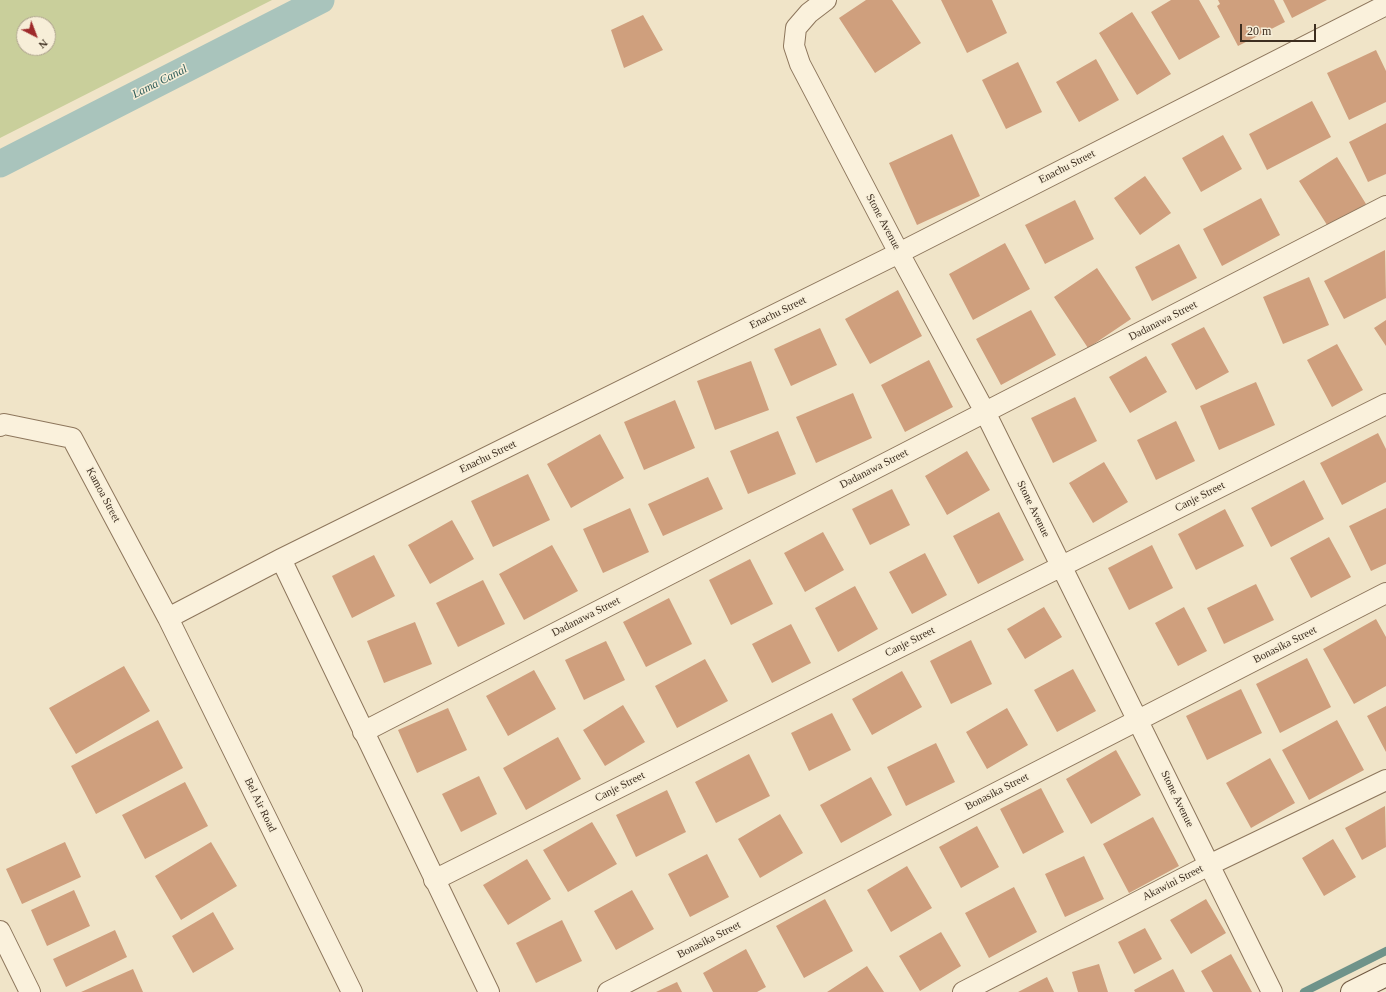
<!DOCTYPE html>
<html>
<head>
<meta charset="utf-8">
<style>
  body { margin:0 }
  #map { position:relative; width:1386px; height:992px; overflow:hidden; background:#f0e4c8; font-family:Georgia,serif }
  canvas { display:block }
  .north { position:absolute; left:16px; top:16px; width:40px; height:40px; box-sizing:border-box; background:#f7eed8; border:1px solid #ada18e; border-radius:50%; rotate:138deg; font-size:11px; font-weight:700; line-height:16px; text-align:center; color:#3d2e20 }
  .north::after { content:''; display:block; margin:auto; width:14px; height:18px; background:#9e2a2b; clip-path:polygon(50% 0,100% 100%,50% 72%,0 100%) }
  .scale { position:absolute; left:1240px; top:24px; width:76px; height:18px; box-sizing:border-box; border:2px solid #3d2e20; border-top:0; padding-left:5px; font-size:12px; line-height:14px; white-space:nowrap; color:#3d2e20; -webkit-text-stroke:3px #f7eed8; paint-order:stroke }
</style>
</head>
<body>
<div id="map">
<canvas width="1386" height="992"></canvas>
<div class="north">N</div>
<div class="scale">20 m</div>
</div>
<script>
const ctx = document.querySelector('canvas').getContext('2d');
ctx.lineJoin = 'round';
function paint(path, color) { ctx.fillStyle = color; ctx.fill(path, 'evenodd'); }
const toPath = rows => new Path2D(rows.map(r => 'M' + r).join(''));
function stroke(path, color, width, dash) { ctx.strokeStyle = color; ctx.lineWidth = width; ctx.lineCap = dash ? 'butt' : 'round'; ctx.setLineDash(dash || []); ctx.stroke(path); }
function label(font, color, halo, rows, align = 'center') {
  ctx.font = font + ' Georgia,serif'; ctx.lineWidth = 3; ctx.setLineDash([]); ctx.textBaseline = 'middle'; ctx.strokeStyle = halo; ctx.fillStyle = color; for (const [text, x, y, turn = 0] of rows) {
    ctx.save(); ctx.translate(x, y); ctx.rotate((+turn || 0) * Math.PI / 180); ctx.textAlign = isNaN(turn) ? turn : align; if (halo) ctx.strokeText(text, 0, 0); ctx.fillText(text, 0, 0); ctx.restore();
  }
}
paint(toPath([
  [0,0,272,0,0,138],
  [24,24,48,24,48,48,24,48]
]), '#c9cf9b');
stroke(toPath([
  [1304,992,1386,951]
]), '#6f938a', 8);
stroke(toPath([
  [0,164,321,0]
]), '#a9c4bc', 27);
paint(toPath([
  [866,0,892,0,921,43,875,73,839,18],
  [941,0,992,0,1007,33,967,53],
  [1171,0,1199,0,1220,37,1179,60,1151,12],
  [1218,0,1274,0,1285,22,1238,46,1217,6,1220,4],
  [1283,0,1327,0,1292,18],
  [1132,12,1171,74,1137,95,1099,33],
  [643,15,663,50,624,68,611,30],
  [1376,50,1386,71,1386,102,1349,120,1327,73],
  [1096,59,1119,100,1079,122,1056,82],
  [1018,62,1042,112,1006,129,982,80],
  [1312,101,1331,137,1267,170,1249,134],
  [1386,123,1386,174,1368,182,1349,142],
  [952,134,980,196,917,225,889,163],
  [1223,135,1242,169,1201,192,1182,158],
  [1337,157,1366,204,1329,228,1299,181],
  [1145,176,1171,213,1140,235,1114,198],
  [1261,198,1280,235,1222,266,1203,229],
  [1075,200,1094,239,1045,264,1025,225],
  [1005,243,1030,289,973,320,949,274],
  [1179,244,1197,278,1152,301,1135,267],
  [1385,250,1386,298,1344,319,1324,281],
  [1097,268,1131,319,1088,348,1054,297],
  [1309,277,1329,325,1283,344,1263,297],
  [898,290,922,336,870,364,845,319],
  [1031,310,1056,355,1001,385,976,339],
  [1386,320,1386,346,1374,328],
  [1204,327,1229,372,1196,390,1171,344],
  [820,328,837,365,791,386,774,349],
  [1337,344,1363,390,1332,407,1307,360],
  [1146,356,1167,392,1130,413,1109,377],
  [929,360,953,407,905,432,881,385],
  [751,361,769,410,715,430,697,381],
  [1256,382,1275,425,1219,450,1200,406],
  [853,393,872,438,816,463,796,417],
  [1075,397,1097,441,1053,463,1031,418],
  [675,400,695,448,644,470,624,422],
  [1176,421,1195,461,1156,480,1137,440],
  [778,431,796,474,748,494,730,451],
  [1378,433,1386,449,1386,482,1342,505,1320,463],
  [600,434,624,478,571,508,547,464],
  [967,451,990,490,947,515,925,476],
  [1104,462,1128,502,1093,523,1069,483],
  [528,474,550,520,493,547,471,501],
  [708,477,723,509,663,536,648,504],
  [1304,480,1324,519,1271,547,1251,508],
  [892,489,910,525,870,545,852,509],
  [630,508,649,552,603,573,583,529],
  [1386,508,1386,564,1371,571,1349,526],
  [1225,509,1244,546,1196,570,1178,534],
  [999,512,1024,560,978,584,953,536],
  [452,520,474,559,430,584,408,545],
  [823,532,844,570,805,592,784,553],
  [1329,537,1351,577,1311,598,1290,558],
  [552,545,578,591,524,620,499,574],
  [1152,545,1173,588,1129,610,1108,568],
  [925,553,947,595,912,614,889,572],
  [374,555,395,596,352,618,332,576],
  [750,559,773,604,731,625,709,580],
  [483,580,505,624,458,647,436,603],
  [1256,584,1274,620,1224,644,1207,608],
  [855,586,878,629,838,652,815,608],
  [669,598,692,644,646,667,623,622],
  [1044,607,1062,637,1025,659,1007,629],
  [1184,607,1207,651,1178,666,1155,623],
  [1376,619,1386,637,1386,686,1354,704,1323,649],
  [415,622,432,664,384,683,367,641],
  [791,624,811,663,772,683,752,644],
  [971,640,992,684,951,704,930,661],
  [606,641,625,680,584,700,565,660],
  [1307,658,1331,707,1280,733,1256,684],
  [705,659,728,701,677,728,655,686],
  [124,666,150,711,76,754,49,708],
  [1073,669,1096,711,1057,732,1034,690],
  [534,670,556,709,508,736,486,696],
  [902,671,922,707,872,735,852,699],
  [1241,689,1262,733,1207,760,1186,716],
  [623,705,645,742,605,766,583,730],
  [1386,706,1386,752,1367,716],
  [448,708,467,750,417,773,398,730],
  [1007,708,1028,745,987,769,966,732],
  [832,713,851,750,809,771,791,733],
  [158,720,183,768,96,814,71,766],
  [1337,720,1364,770,1309,800,1282,750],
  [558,737,581,779,526,810,503,768],
  [936,743,955,782,906,806,887,767],
  [1116,750,1141,795,1091,824,1066,779],
  [749,754,770,796,716,823,695,782],
  [1270,758,1295,803,1251,828,1226,783],
  [479,776,497,814,461,832,442,794],
  [871,777,892,815,841,843,820,805],
  [185,782,208,826,145,859,122,815],
  [1041,788,1064,832,1023,854,1000,809],
  [667,790,686,832,636,857,616,815],
  [1385,806,1386,847,1362,860,1345,828],
  [780,814,803,853,760,878,738,839],
  [1153,817,1179,866,1129,893,1103,844],
  [592,822,617,864,568,892,543,850],
  [977,826,999,867,961,888,939,847],
  [1333,839,1356,877,1324,896,1302,858],
  [65,842,81,877,22,904,6,869],
  [211,842,237,886,181,920,155,876],
  [707,854,729,897,690,917,668,874],
  [1084,856,1104,899,1065,917,1045,874],
  [527,859,551,899,508,925,483,885],
  [907,866,932,908,891,932,867,890],
  [1014,887,1037,932,989,958,965,913],
  [74,890,90,926,47,946,31,910],
  [632,890,654,929,616,950,594,911],
  [825,899,853,951,804,978,776,926],
  [1206,899,1226,933,1191,954,1170,920],
  [213,912,234,949,193,973,172,936],
  [562,920,582,961,536,983,516,943],
  [1145,928,1162,959,1134,974,1118,942],
  [115,930,127,957,66,987,53,959],
  [941,932,961,966,920,991,899,956],
  [746,949,766,987,757,992,713,992,703,973],
  [1231,954,1252,992,1213,992,1201,971],
  [1099,964,1108,992,1078,992,1072,972],
  [867,966,884,992,827,992],
  [133,969,143,992,81,992],
  [1173,969,1185,992,1135,992,1134,990],
  [1047,977,1054,992,1018,992],
  [677,982,682,992,656,992]
]), '#cf9f7d');
const street = toPath([
  [826,0,809,13,796,28,794,46,800,64,899,253,985,412,1272,992],
  [0,426,4,424,72,438,168,618,352,992],
  [281,559,489,992],
  [168,618,281,559,899,253,1386,5],
  [363,732,1386,206],
  [434,880,1386,404],
  [0,931,30,992],
  [608,992,1386,593],
  [963,992,1209,865,1386,780]
]);
const secondary = toPath([
  [1352,992,1386,975]
]);
stroke(street, '#8d765c', 22);
stroke(secondary, '#6f573f', 24);
stroke(street, '#faf1dc', 20);
stroke(secondary, '#faf1dc', 22);
label('11px', '#3d2e20', '#f7eed8', [
  ["Enachu Street",1067,167,-27],
  ["Stone Avenue",883,222,62],
  ["Enachu Street",778,313,-26],
  ["Dadanawa Street",1163,321,-27],
  ["Enachu Street",488,457,-26],
  ["Dadanawa Street",874,469,-27],
  ["Kamoa Street",103,495,62],
  ["Canje Street",1200,497,-27],
  ["Stone Avenue",1033,509,64],
  ["Dadanawa Street",586,617,-27],
  ["Canje Street",910,642,-27],
  ["Bonasika Street",1285,645,-27],
  ["Canje Street",620,787,-27],
  ["Bonasika Street",997,792,-27],
  ["Stone Avenue",1177,799,64],
  ["Bel Air Road",260,805,64],
  ["Akawini Street",1173,883,-27],
  ["Bonasika Street",709,940,-27]
]);
label('italic 12px', '#2f5d5a', '#f7eed8', [
  ["Lama Canal",160,82,-27]
]);
</script>
</body>
</html>
